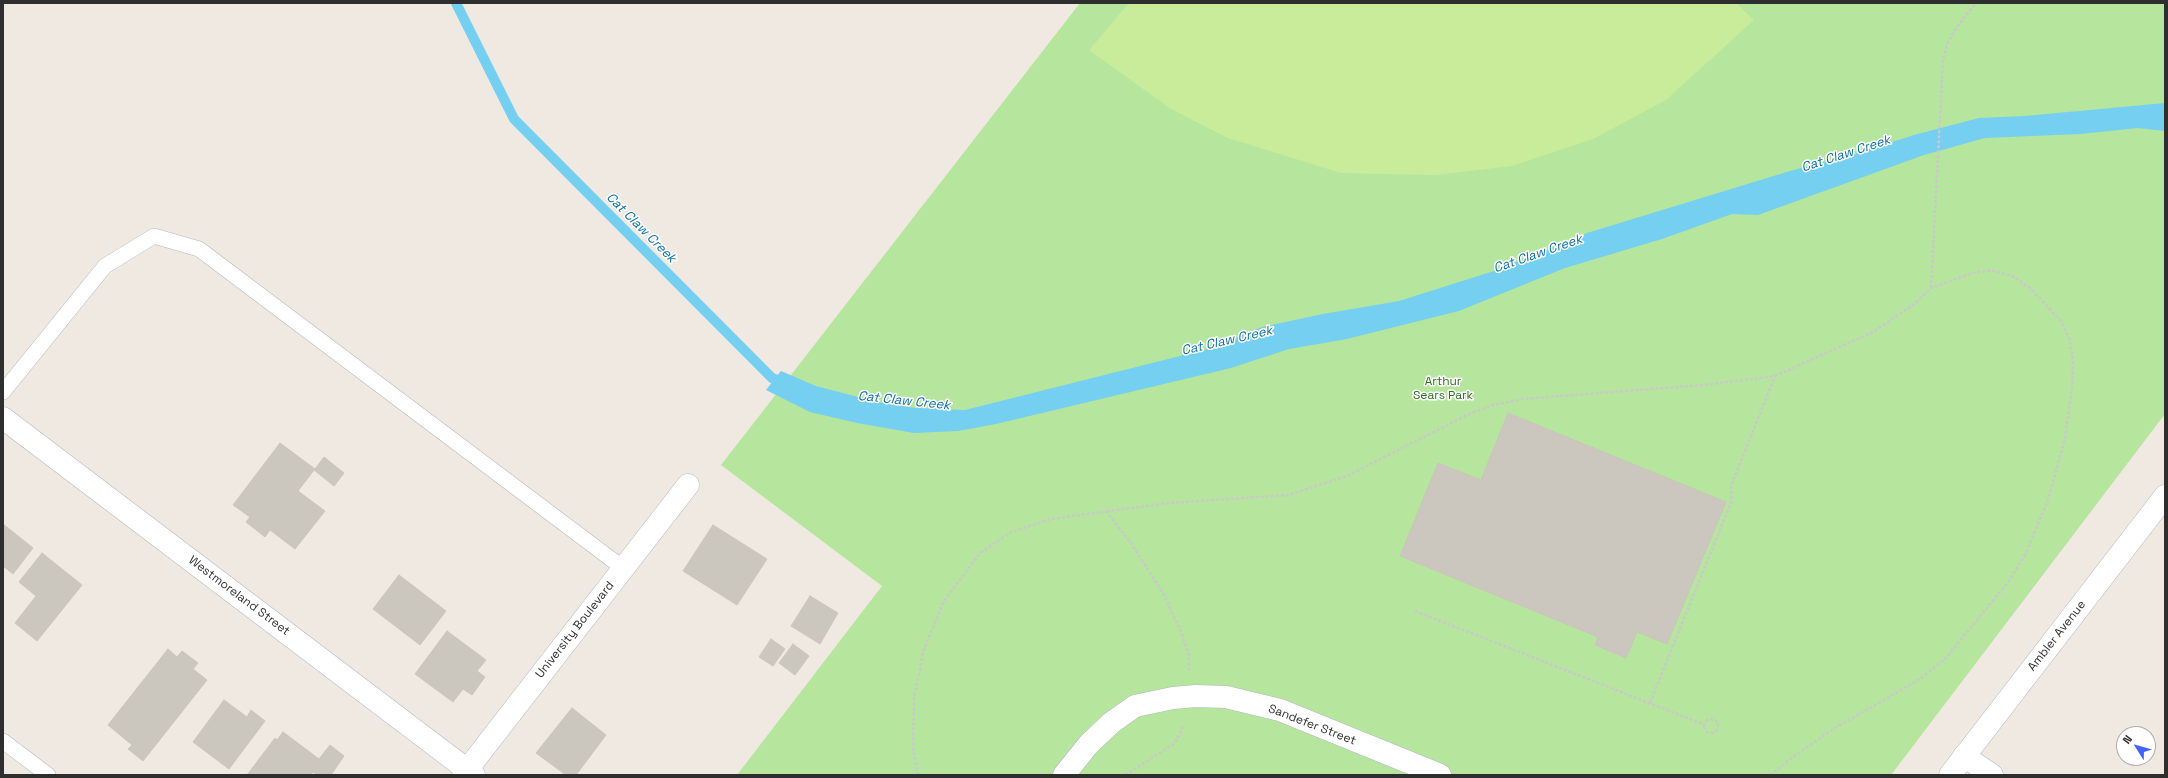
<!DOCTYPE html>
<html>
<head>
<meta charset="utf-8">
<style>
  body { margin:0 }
  #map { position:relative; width:2168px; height:778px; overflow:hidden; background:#efe9e1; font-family:"Space Grotesk",sans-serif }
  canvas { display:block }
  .frame { position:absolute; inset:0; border:4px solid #2e2e2e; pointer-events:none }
  .north { position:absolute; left:2116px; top:726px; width:40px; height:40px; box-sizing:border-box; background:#fff; border:1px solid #ababab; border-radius:50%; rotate:307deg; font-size:11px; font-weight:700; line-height:16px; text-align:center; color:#2e2e2e }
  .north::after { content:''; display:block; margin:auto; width:14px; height:18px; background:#4264fb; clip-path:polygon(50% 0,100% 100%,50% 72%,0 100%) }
</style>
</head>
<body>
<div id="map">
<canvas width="2168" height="778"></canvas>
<div class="frame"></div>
<div class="north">N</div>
</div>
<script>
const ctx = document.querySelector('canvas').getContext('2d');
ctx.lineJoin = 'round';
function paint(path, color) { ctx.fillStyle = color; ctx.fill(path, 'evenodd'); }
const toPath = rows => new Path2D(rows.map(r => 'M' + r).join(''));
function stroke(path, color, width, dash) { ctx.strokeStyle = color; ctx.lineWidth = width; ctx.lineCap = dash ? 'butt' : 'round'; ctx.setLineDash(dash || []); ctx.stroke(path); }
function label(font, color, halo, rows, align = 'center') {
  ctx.font = font + ' "Space Grotesk",sans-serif'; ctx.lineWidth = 3; ctx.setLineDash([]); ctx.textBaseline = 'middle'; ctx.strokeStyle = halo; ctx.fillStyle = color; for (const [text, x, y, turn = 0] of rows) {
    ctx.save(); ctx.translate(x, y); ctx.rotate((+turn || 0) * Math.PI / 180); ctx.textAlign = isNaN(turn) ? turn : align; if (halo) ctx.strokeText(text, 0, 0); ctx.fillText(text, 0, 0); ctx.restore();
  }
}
paint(toPath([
  [1080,3,2165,3,2165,414,1891,775,737,775,882,586,721,465]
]), '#b6e59e');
paint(toPath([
  [1129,3,1736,3,1754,20,1666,100,1593,139,1512,166,1436,175,1341,173,1228,138,1171,109,1089,50]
]), '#c9ec9a');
paint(toPath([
  [2165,103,2165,131,2138,128,2081,134,1985,138,1924,155,1758,215,1732,214,1662,239,1565,268,1459,311,1347,339,1289,349,1231,368,996,424,958,431,914,433,857,423,810,412,766,390,781,371,816,386,877,402,915,408,965,410,1204,350,1262,327,1323,314,1399,301,1494,271,1587,233,1790,171,1858,153,1914,135,1979,118,2025,116]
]), '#75cff0');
stroke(toPath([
  [456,3,514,119,772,378,787,384]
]), '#75cff0', 10);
const building = toPath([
  [1508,413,1726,502,1667,644,1637,632,1626,658,1595,645,1598,637,1400,556,1438,463,1481,480,1508,413],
  [280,443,315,469,324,457,344,473,334,486,314,470,298,491,325,511,295,549,270,530,265,537,246,522,250,517,233,505,280,443],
  [3,524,33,548,13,574,3,566,3,524],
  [713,525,767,559,737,605,683,571,713,525],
  [42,553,82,585,37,641,15,623,36,596,19,582,42,553],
  [399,575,446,611,420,645,373,609,399,575],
  [810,596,838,613,820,644,791,626,810,596],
  [447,631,486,660,477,671,485,677,472,695,463,689,453,702,415,674,447,631],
  [771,639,785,649,773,666,759,657,771,639],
  [793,644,809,656,795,675,779,663,793,644],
  [168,649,177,657,182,651,198,663,193,669,207,680,143,761,128,749,132,745,108,725,168,649],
  [224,700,247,717,251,710,265,721,229,769,193,742,224,700],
  [572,708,606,735,576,775,566,775,536,753,572,708],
  [283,732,319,759,330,745,344,756,331,775,318,775,313,772,311,775,247,775,275,738,277,740,283,732]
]);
paint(building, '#cbc7bf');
stroke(building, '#cbc5ba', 1);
const lane = toPath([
  [3,392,105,266,154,236,199,249,623,568],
  [3,741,48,775]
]);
const street = toPath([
  [3,418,474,775],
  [1964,756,1992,775],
  [463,775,688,485],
  [1064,775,1088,745,1111,723,1135,706,1173,698,1196,696,1226,697,1280,710,1440,775]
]);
const secondary = toPath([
  [1950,775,2165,496]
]);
stroke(lane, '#b4b7c1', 16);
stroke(street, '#b4b7c1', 23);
stroke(secondary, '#b4b7c1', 23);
stroke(toPath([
  [1931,288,1943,60,1947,44,1956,28,1976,3],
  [1106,511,1131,543,1164,595,1181,632,1189,655,1189,670],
  [1415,611,1705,725],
  [1650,703,1732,500,1731,486,1775,376],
  '1704 726a7 7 0 1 1 14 0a7 7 0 1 1-14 0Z',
  [918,775,913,747,914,698,924,649,944,601,980,553,1011,532,1051,519,1087,514,1169,503,1288,495,1347,476,1467,415,1493,405,1523,399,1703,385,1775,376,1873,332,1913,305,1931,288,1972,273,1991,270,2014,277,2031,289,2061,321,2069,338,2073,360,2072,388,2065,438,2048,500,2025,555,2009,581,1945,659,1920,679,1835,728,1790,759,1771,775],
  [1125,775,1174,744,1181,732,1183,724]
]), '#c9c9c9', 2.5, [3, 2]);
stroke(lane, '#fff', 15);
stroke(street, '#fff', 22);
stroke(secondary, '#fff', 22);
label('12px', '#2c6e1b', '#fff', [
  ["Arthur",1443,382],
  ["Sears Park",1443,396]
]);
label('12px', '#2e2e2e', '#fff', [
  ["Westmoreland Street",239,596,37],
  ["University Boulevard",575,630,-52],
  ["Ambler Avenue",2057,636,-52],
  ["Sandefer Street",1312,725,21]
]);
label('italic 13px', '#0d6fa3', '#fff', [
  ["Cat Claw Creek",1846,154,-18],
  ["Cat Claw Creek",641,228,45],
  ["Cat Claw Creek",1538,254,-19],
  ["Cat Claw Creek",1227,341,-13],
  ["Cat Claw Creek",904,401,6]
]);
</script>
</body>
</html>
